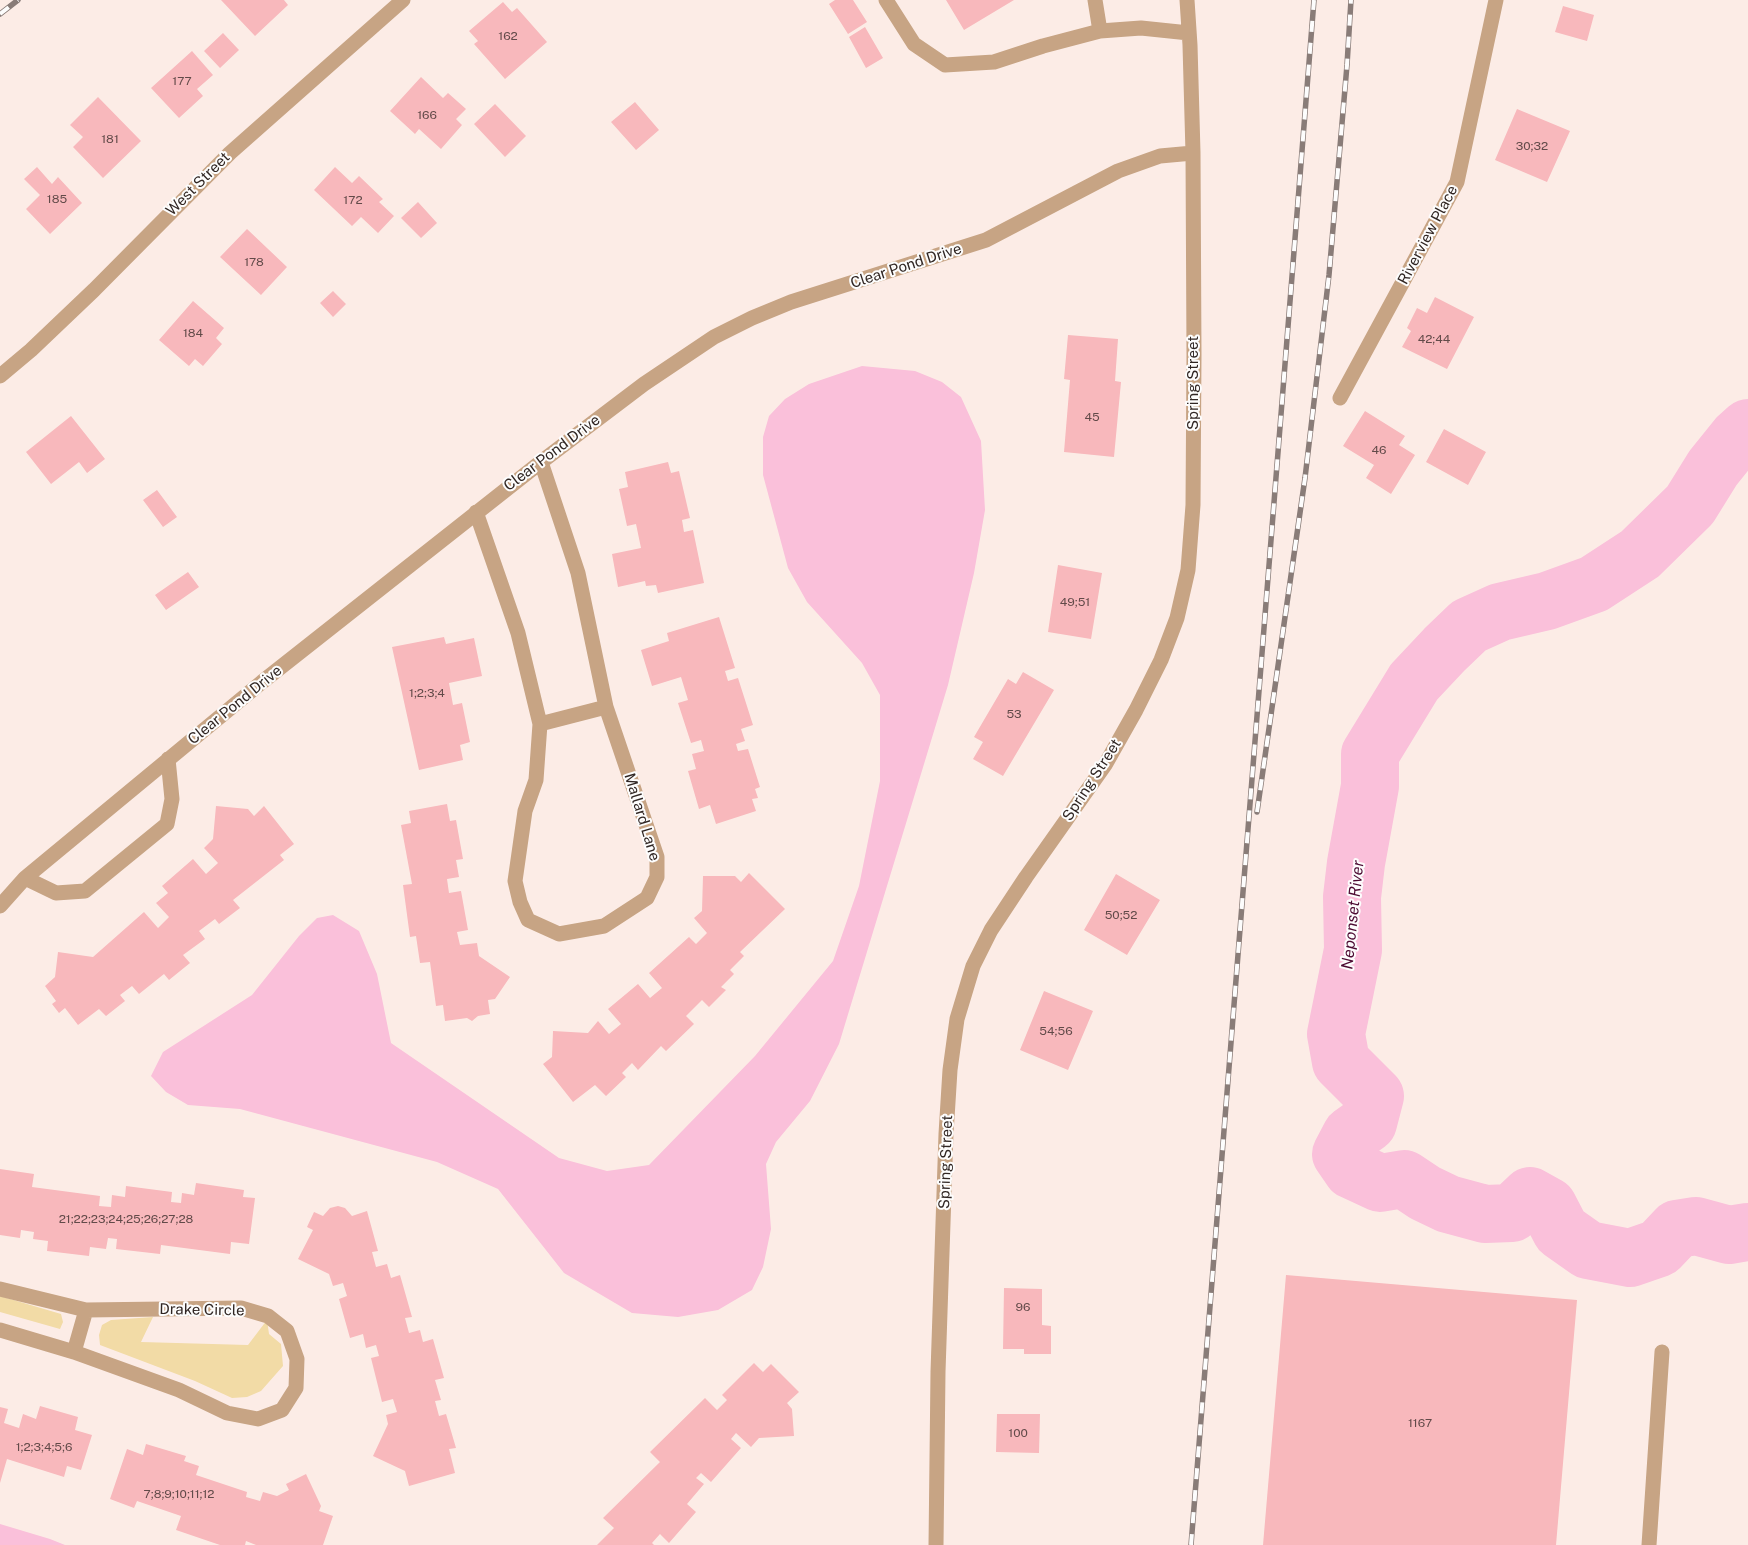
<!DOCTYPE html>
<html>
<head>
<meta charset="utf-8">
<style>
  body { margin:0 }
  canvas { display:block; background:#fcece6 }
</style>
</head>
<body>
<canvas width="1748" height="1545"></canvas>
<script>
const ctx = document.querySelector('canvas').getContext('2d');
ctx.lineJoin = 'round';
function paint(path, color) { ctx.fillStyle = color; ctx.fill(path, 'evenodd'); }
const toPath = rows => new Path2D(rows.map(r => 'M' + r).join(''));
function stroke(path, color, width, dash) { ctx.strokeStyle = color; ctx.lineWidth = width; ctx.lineCap = dash ? 'butt' : 'round'; ctx.setLineDash(dash || []); ctx.stroke(path); }
function label(font, color, halo, rows, align = 'center') {
  ctx.font = font + ' "Public Sans",sans-serif'; ctx.lineWidth = 4; ctx.setLineDash([]); ctx.textBaseline = 'middle'; ctx.strokeStyle = halo; ctx.fillStyle = color; for (const [text, x, y, turn = 0] of rows) {
    ctx.save(); ctx.translate(x, y); ctx.rotate((+turn || 0) * Math.PI / 180); ctx.textAlign = isNaN(turn) ? turn : align; if (halo) ctx.strokeText(text, 0, 0); ctx.fillText(text, 0, 0); ctx.restore();
  }
}
paint(toPath([
  [0,1296,61,1314,63,1322,60,1329,0,1312],
  [153,1317,141,1342,248,1345,267,1320,269,1334,281,1344,283,1366,261,1391,247,1397,232,1398,195,1381,100,1345,99,1335,102,1325,111,1320]
]), '#f2dba6');
paint(toPath([
  [862,366,915,371,942,382,961,397,981,441,985,510,974,573,948,685,839,1044,810,1101,776,1142,766,1164,771,1229,763,1267,752,1290,718,1310,678,1317,632,1313,564,1273,498,1189,437,1162,240,1109,188,1105,166,1092,151,1076,163,1052,252,995,299,936,317,918,333,915,359,931,377,974,391,1043,559,1158,607,1171,649,1165,755,1056,833,961,859,886,880,781,880,695,862,663,807,602,788,568,763,475,763,437,769,416,785,399,809,384],
  [0,1524,50,1539,65,1545,0,1545]
]), '#fac0da');
stroke(toPath([
  [1748,428,1738,437,1713,468,1690,505,1640,554,1594,584,1547,601,1500,612,1469,626,1445,649,1414,682,1370,754,1370,786,1356,863,1352,897,1353,950,1336,1034,1341,1062,1375,1096,1368,1123,1351,1135,1341,1154,1352,1170,1380,1183,1404,1179,1425,1193,1448,1204,1485,1214,1512,1213,1530,1196,1548,1206,1561,1231,1588,1250,1630,1258,1659,1248,1677,1229,1696,1226,1729,1235,1748,1232]
]), '#fac0da', 58);
paint(toPath([
  [221,0,284,0,288,5,255,36],
  [835,0,853,0,867,22,848,34,829,4],
  [946,0,1014,0,964,30],
  [503,2,512,12,517,8,547,42,505,79,474,44,478,41,469,31],
  [1563,6,1594,15,1587,41,1555,32],
  [865,27,883,58,866,68,849,37],
  [223,33,239,50,220,68,204,51],
  [192,51,213,75,197,89,203,96,179,118,151,88],
  [421,77,443,98,448,93,466,109,456,119,462,125,441,149,419,129,415,134,390,111],
  [98,97,141,141,103,178,73,147,83,137,70,125],
  [635,102,659,130,636,150,611,122],
  [495,104,526,136,505,157,474,124],
  [1517,109,1570,131,1547,182,1495,160],
  [37,167,52,184,58,177,82,203,50,234,26,209,40,195,24,179],
  [335,167,352,183,359,176,383,199,379,202,394,216,378,233,361,217,352,226,314,190],
  [418,202,437,223,421,238,401,218],
  [247,229,287,267,261,295,220,257],
  [333,291,346,304,333,317,320,303],
  [1435,297,1474,317,1447,369,1402,347,1411,331,1407,328,1417,308,1427,313],
  [193,301,224,328,216,338,222,344,203,366,195,359,189,366,159,340],
  [1068,335,1118,339,1115,381,1121,382,1114,457,1064,452,1070,380,1064,379],
  [1365,411,1405,436,1399,445,1415,455,1391,494,1366,478,1374,465,1343,446],
  [71,416,105,459,87,473,79,462,51,484,26,452],
  [1444,429,1486,452,1468,485,1426,462],
  [668,462,671,473,679,471,690,518,682,520,684,532,693,530,704,583,658,593,656,585,646,586,645,581,618,587,612,554,641,548,636,524,627,526,619,489,628,487,625,472],
  [157,490,177,517,163,527,143,500],
  [1058,565,1102,573,1091,639,1048,632],
  [188,572,199,587,166,610,155,595],
  [719,617,735,668,725,671,728,681,738,678,753,725,741,729,745,741,736,744,738,751,748,749,760,787,755,789,758,798,752,799,756,811,716,824,710,805,699,809,688,771,696,769,692,754,704,751,701,740,691,743,678,703,688,700,681,677,652,686,641,650,669,641,667,633],
  [444,637,446,644,474,638,482,676,449,683,453,705,462,703,470,742,460,745,463,760,419,770,392,647],
  [1023,672,1054,690,1003,776,973,759,983,742,974,737,1008,679,1016,684],
  [447,804,450,821,456,820,463,859,456,860,459,877,447,879,449,893,461,891,468,930,457,932,460,945,477,943,479,956,510,977,495,999,488,1000,490,1014,478,1016,472,1021,467,1018,445,1021,443,1005,436,1006,430,962,420,963,416,936,410,937,403,885,412,884,401,825,411,823,409,811],
  [216,806,248,809,254,816,264,806,294,844,280,855,284,860,233,900,240,908,219,924,215,919,199,931,205,939,183,955,190,963,169,980,164,974,139,994,132,986,120,995,125,1001,106,1016,99,1009,78,1025,65,1008,59,1013,52,1004,56,1001,45,986,55,977,58,952,93,957,144,912,158,928,169,917,156,903,168,893,162,886,193,859,206,874,218,863,204,848,213,839],
  [749,873,785,909,740,952,744,956,730,970,734,974,721,987,726,990,709,1007,702,1000,686,1016,694,1024,666,1051,661,1046,638,1070,632,1063,622,1073,626,1077,606,1096,595,1085,573,1102,543,1064,552,1057,553,1031,588,1033,598,1021,609,1034,621,1024,608,1009,638,984,650,998,662,988,649,973,689,937,696,944,707,933,694,918,702,911,703,876,735,876,741,882],
  [1116,874,1160,900,1127,955,1084,930],
  [1044,991,1093,1011,1068,1070,1020,1050],
  [0,1169,34,1174,32,1187,100,1196,99,1206,111,1207,112,1195,125,1197,126,1186,172,1192,171,1202,181,1203,182,1193,194,1195,196,1183,244,1190,243,1197,255,1198,249,1244,231,1242,230,1254,161,1245,160,1254,116,1249,117,1239,108,1238,106,1249,90,1247,89,1256,47,1251,48,1241,33,1239,34,1232,21,1230,20,1238,0,1235],
  [338,1206,345,1208,352,1216,367,1211,378,1251,372,1252,376,1267,387,1264,391,1278,400,1275,412,1317,405,1318,409,1333,420,1330,423,1342,433,1339,444,1378,435,1380,441,1400,435,1401,439,1416,446,1414,456,1448,449,1449,455,1473,409,1486,405,1471,373,1456,388,1424,386,1415,397,1412,393,1399,382,1402,371,1358,379,1356,376,1345,366,1348,363,1334,350,1338,339,1299,347,1296,343,1283,333,1286,329,1274,298,1259,313,1230,307,1227,314,1212,323,1216,330,1208],
  [1286,1275,1577,1300,1556,1545,1263,1545],
  [1004,1288,1042,1289,1042,1325,1051,1326,1051,1354,1024,1354,1024,1349,1003,1349],
  [754,1363,763,1372,771,1364,799,1392,787,1403,792,1409,794,1436,759,1438,751,1447,736,1433,731,1439,741,1448,711,1482,701,1473,696,1478,704,1484,687,1504,696,1512,669,1543,660,1534,652,1543,654,1545,597,1545,614,1528,603,1518,660,1462,650,1452,705,1398,717,1410,727,1400,722,1395],
  [40,1406,78,1417,75,1430,92,1435,81,1470,67,1466,64,1477,7,1459,0,1483,0,1407,8,1409,4,1423,19,1428,23,1414,36,1419],
  [997,1414,1040,1414,1039,1453,996,1452],
  [146,1444,186,1456,184,1461,199,1466,196,1475,247,1492,246,1497,260,1501,263,1492,277,1496,289,1490,286,1484,306,1474,321,1506,319,1511,333,1516,323,1545,256,1545,246,1541,245,1545,220,1545,176,1530,181,1516,137,1501,134,1508,110,1499,127,1449,143,1455]
]), '#f8b8bc');
stroke(toPath([
  [886,0,914,44,945,65,994,62,1043,46,1100,31,1141,28,1189,33],
  [1095,0,1100,31],
  [0,376,31,350,94,290,230,153,403,0],
  [1340,398,1457,182,1496,0],
  [476,512,518,633,540,724,536,780,525,811,515,881,520,902,528,920,559,934,604,926,647,898,657,877,657,857,606,707,578,573,541,462],
  [540,724,606,707],
  [25,878,56,893,85,891,167,824,172,799,168,759],
  [0,906,25,878,262,682,541,462,644,384,714,337,752,318,791,302,986,240,1118,171,1160,156,1193,153],
  [0,1289,86,1310,241,1308,268,1316,287,1331,297,1359,296,1388,282,1410,258,1419,227,1413,179,1390,74,1352,0,1330],
  [74,1352,86,1310],
  [936,1545,938,1372,946,1134,950,1070,957,1019,973,966,991,930,1026,877,1105,765,1136,710,1161,660,1177,618,1188,570,1193,505,1194,355,1193,153,1190,45,1187,0],
  [1649,1545,1662,1352]
]), '#c7a484', 15);
const rail = toPath([
  [0,14,18,0],
  [1257,812,1305,478,1329,275,1347,65,1351,0],
  [1191,1545,1314,0]
]);
stroke(rail, '#897c78', 5.5);
stroke(rail, '#fdfdfd', 4, [11]);
label('12px', '#624a49', null, [
  ["162",508,36],
  ["177",182,81],
  ["166",427,115],
  ["181",110,139],
  ["30;32",1532,146],
  ["185",57,199],
  ["172",353,200],
  ["178",254,262],
  ["184",193,333],
  ["42;44",1434,339],
  ["45",1092,417],
  ["46",1379,450],
  ["49;51",1075,602],
  ["1;2;3;4",427,693],
  ["53",1014,714],
  ["50;52",1121,915],
  ["54;56",1056,1031],
  ["21;22;23;24;25;26;27;28",126,1219],
  ["96",1023,1307],
  ["1167",1420,1423],
  ["100",1018,1433],
  ["1;2;3;4;5;6",44,1447],
  ["7;8;9;10;11;12",179,1494]
]);
label('15px', '#302623', '#fdfdfd', [
  ["West Street",198,184,-45],
  ["Riverview Place",1428,235,-62],
  ["Clear Pond Drive",906,266,-18],
  ["Spring Street",1193,383,-90],
  ["Clear Pond Drive",552,453,-37],
  ["Clear Pond Drive",235,705,-39],
  ["Spring Street",1092,780,-57],
  ["Mallard Lane",642,817,73],
  ["Spring Street",946,1162,-88],
  ["Drake Circle",202,1310,1]
]);
label('italic 16px', '#4c0a32', '#fdfdfd', [
  ["Neponset River",1353,915,-84]
]);
</script>
</body>
</html>
